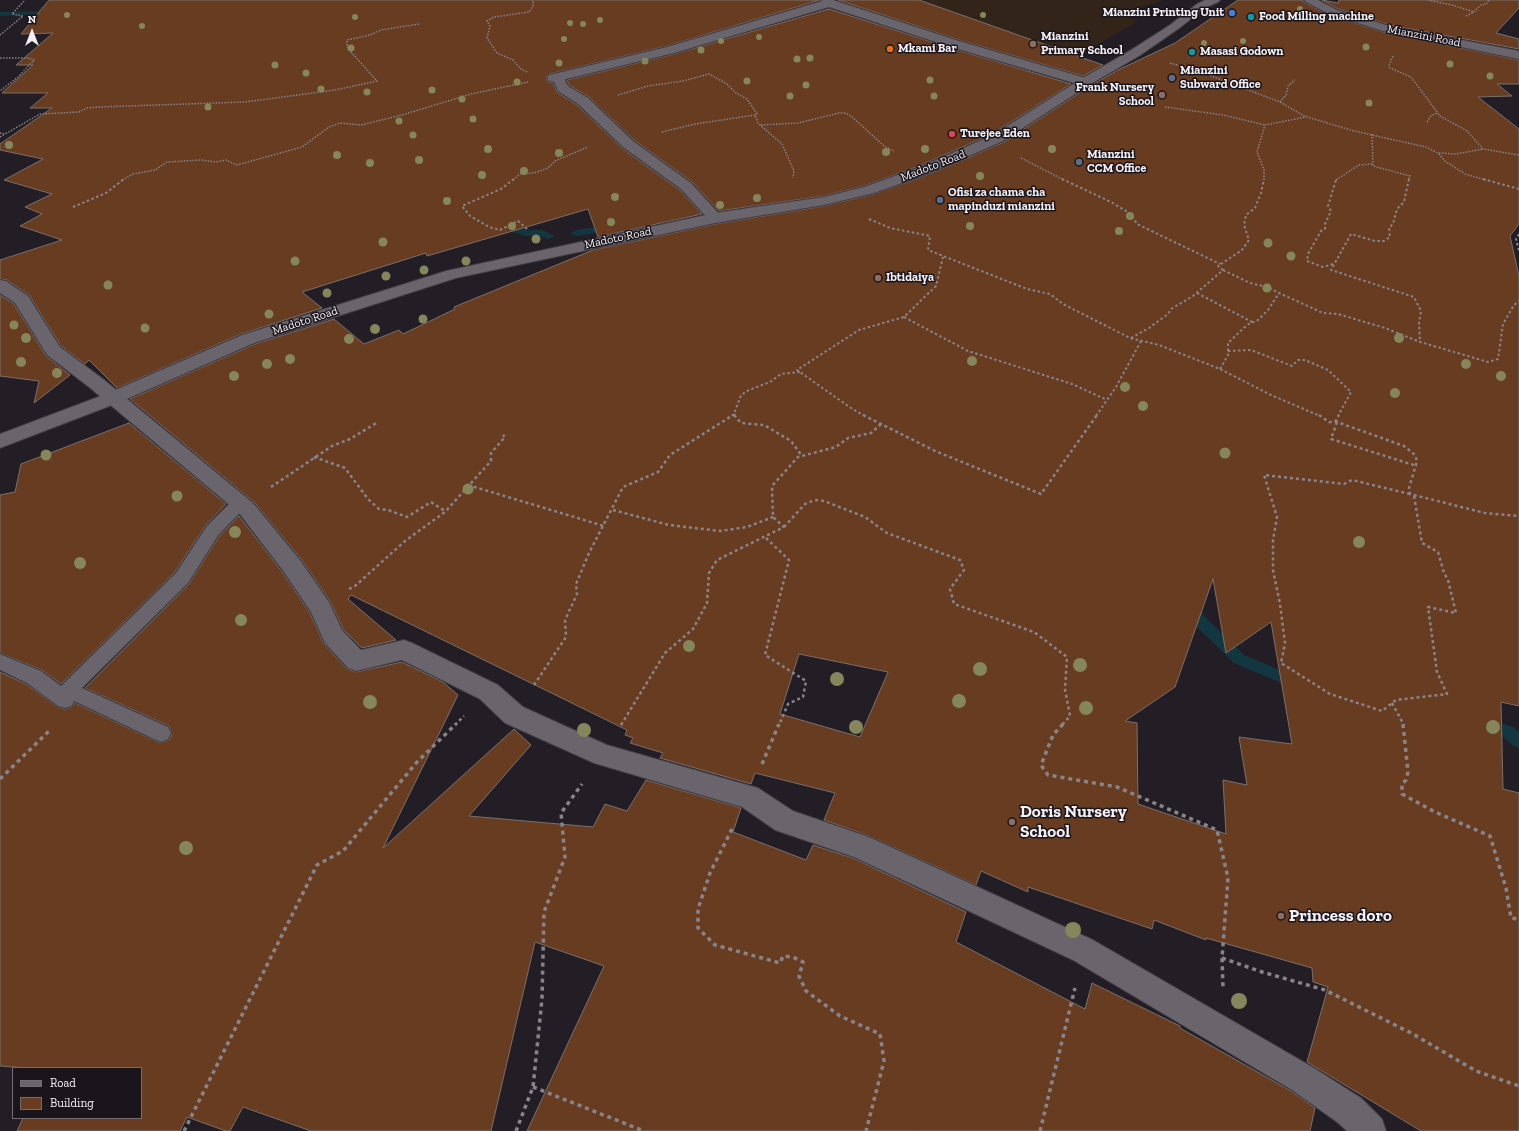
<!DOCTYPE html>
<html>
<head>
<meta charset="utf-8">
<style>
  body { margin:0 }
  #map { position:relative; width:1519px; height:1131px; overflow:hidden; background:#231e25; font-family:"Zilla Slab",serif }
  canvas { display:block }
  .legend { position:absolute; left:12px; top:1067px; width:130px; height:52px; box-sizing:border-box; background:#1a151b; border:1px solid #716d72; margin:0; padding:5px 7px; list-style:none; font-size:12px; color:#f4f0f5 }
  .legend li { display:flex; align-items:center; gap:8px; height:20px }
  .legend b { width:20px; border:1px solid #716d72 }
  .north { position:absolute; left:12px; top:12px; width:40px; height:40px; -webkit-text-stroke:3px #1a151b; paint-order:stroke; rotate:0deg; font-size:11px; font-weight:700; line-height:16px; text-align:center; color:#f4f0f5 }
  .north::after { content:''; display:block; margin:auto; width:14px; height:18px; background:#f4f0f5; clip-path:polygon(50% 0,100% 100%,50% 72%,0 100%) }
</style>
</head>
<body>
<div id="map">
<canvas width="1519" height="1131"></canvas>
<ul class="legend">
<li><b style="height:5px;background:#6a656d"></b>Road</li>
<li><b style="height:11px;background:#683c21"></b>Building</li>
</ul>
<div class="north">N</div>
</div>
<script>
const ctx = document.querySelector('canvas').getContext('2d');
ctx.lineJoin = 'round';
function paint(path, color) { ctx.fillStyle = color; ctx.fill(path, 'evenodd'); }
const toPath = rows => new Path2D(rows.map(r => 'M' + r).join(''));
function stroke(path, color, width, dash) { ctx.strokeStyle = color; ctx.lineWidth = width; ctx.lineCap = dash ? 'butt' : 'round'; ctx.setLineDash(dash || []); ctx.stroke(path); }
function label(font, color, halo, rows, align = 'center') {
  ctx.font = font + ' "Zilla Slab",serif'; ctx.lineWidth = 3; ctx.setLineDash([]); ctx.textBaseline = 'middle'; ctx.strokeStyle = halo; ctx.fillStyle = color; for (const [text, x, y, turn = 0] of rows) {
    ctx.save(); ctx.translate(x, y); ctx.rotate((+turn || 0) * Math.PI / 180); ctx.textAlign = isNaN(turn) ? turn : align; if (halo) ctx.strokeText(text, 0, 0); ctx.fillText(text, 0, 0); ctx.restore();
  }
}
paint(toPath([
  [843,0,1165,0,1120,13,1138,21,1057,68,1040,67,849,6]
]), '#322418');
paint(toPath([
  [54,11,57,13,56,14,0,16,0,12,54,11],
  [511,225,526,230,542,230,554,236,549,239,538,235,525,236,510,231,500,233,495,230,497,228,511,225],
  [612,225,615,226,617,228,615,230,576,236,571,233,576,230,612,225],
  [1188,600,1193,601,1208,620,1244,655,1301,679,1303,683,1301,687,1296,689,1291,687,1234,663,1198,628,1183,609,1181,605,1183,601,1188,600],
  [1485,718,1513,727,1519,732,1519,748,1514,746,1503,737,1480,729,1478,724,1480,719,1485,718]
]), '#133741');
const building = toPath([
  [49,0,820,0,667,46,549,74,546,77,548,82,553,83,557,92,577,105,622,148,680,190,702,214,598,237,588,209,427,256,426,253,302,292,322,308,241,334,117,388,89,360,85,364,61,346,29,295,7,280,0,279,0,260,62,240,20,226,42,214,25,207,52,194,4,180,43,159,0,150,0,144,52,108,30,108,48,93,2,93,33,65,16,65,53,33,21,34,49,0],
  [838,0,919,0,1103,65,1083,76,959,40,838,0],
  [1238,0,1302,0,1305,3,1329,15,1383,32,1519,60,1519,84,1497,84,1512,96,1478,97,1519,129,1519,224,1510,236,1519,276,1519,706,1501,702,1503,789,1519,793,1519,1131,1421,1131,1307,1062,1328,987,1313,982,1312,968,1206,938,1206,940,1154,920,1152,929,1028,887,1028,892,981,871,976,885,869,836,824,820,835,793,755,773,751,784,660,758,663,753,630,743,633,738,625,735,627,730,351,595,348,599,396,640,362,648,343,629,330,601,301,559,254,502,130,399,255,344,334,319,364,344,399,330,403,334,455,309,454,307,593,250,715,224,824,206,874,194,930,174,1004,142,1090,86,1118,70,1175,43,1238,0],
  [1213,579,1226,653,1271,622,1292,744,1239,737,1247,785,1223,780,1226,834,1138,804,1137,723,1125,721,1175,687,1213,579],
  [799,654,888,672,860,737,780,714,799,654],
  [1322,0,1338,3,1339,0,1519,0,1519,8,1496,33,1519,39,1519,49,1389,25,1338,9,1322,0],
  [829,9,951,48,1071,84,992,134,919,166,864,186,824,196,719,211,692,182,634,140,589,97,569,85,567,80,674,54,829,9],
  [0,295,14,304,46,356,70,375,34,403,39,381,0,376,0,295],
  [129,423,226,504,206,525,175,572,61,684,42,670,0,653,0,495,15,492,21,464,129,423],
  [239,516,283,573,310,613,324,644,347,669,356,672,402,662,443,682,458,695,383,848,514,729,531,745,469,816,593,827,605,804,627,811,646,780,741,808,733,832,806,860,813,845,853,858,966,912,956,942,1085,1009,1092,983,1180,1026,1180,1028,1291,1091,1315,1108,1310,1131,527,1131,604,966,535,942,491,1131,311,1131,243,1107,230,1131,226,1131,187,1117,180,1131,17,1131,23,1118,141,1118,141,1068,26,1068,0,1066,0,672,26,684,58,707,65,709,72,707,75,703,160,743,169,740,172,734,169,726,85,688,189,584,220,535,239,516]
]);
paint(building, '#683c21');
stroke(building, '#7a706b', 1);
const lane = toPath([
  [241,496,247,498,249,502,247,506,219,534,188,583,82,688,168,727,171,733,168,739,161,742,154,739,74,701,72,706,65,708,58,706,27,683,0,670,0,654,41,671,61,686,176,573,207,526,235,498,241,496]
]);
const street = toPath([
  [821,0,833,0,959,41,1089,79,1091,82,1089,85,1085,86,1081,85,951,47,829,7,674,53,566,79,565,80,568,86,588,98,633,141,691,183,723,218,720,221,715,223,710,221,681,189,623,147,578,104,558,91,554,82,549,81,547,78,549,75,667,47,822,1,821,0],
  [1304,0,1318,0,1337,10,1389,26,1519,51,1519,59,1383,31,1329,14,1306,2,1304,0],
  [0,280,6,281,28,296,60,347,103,379,253,503,300,560,329,602,342,630,361,650,404,640,412,643,498,685,523,707,607,745,758,788,793,811,869,837,1093,940,1314,1068,1361,1098,1382,1119,1386,1131,1347,1131,1337,1122,1292,1090,1073,960,854,857,775,830,742,807,594,763,505,723,480,699,402,660,356,671,348,668,325,643,311,612,284,572,239,513,89,387,47,355,15,303,0,293,0,280]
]);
const secondary = toPath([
  [1205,0,1220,0,1218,2,1205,8,1178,29,1139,56,1089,85,1003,141,930,173,874,193,824,205,715,223,456,278,254,343,120,402,0,448,0,434,106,394,242,335,446,271,715,213,824,197,864,187,920,167,993,135,1081,79,1131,50,1170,25,1197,4,1205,0]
]);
stroke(lane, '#3f3b41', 2);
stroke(street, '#3f3b41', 2);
stroke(secondary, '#3f3b41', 2);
stroke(toPath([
  [1428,0,1452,5,1474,12],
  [1466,16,1474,12,1481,5,1486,4,1489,0],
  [0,35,23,16,12,14,25,0],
  [1393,56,1389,65,1390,68,1411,77,1440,116,1467,131,1483,149,1519,155],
  [0,58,28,58,34,60,18,77,0,91],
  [1170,63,1201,72,1280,102,1304,116,1354,131,1426,147,1438,153,1445,161,1465,174,1486,180],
  [527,72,521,69,513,60,497,53,487,38,490,26,487,21,494,17,529,12,533,6,533,0],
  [618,95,648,86,683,81,709,74,727,84,736,93,747,99,757,114,755,115],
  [1280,102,1286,95,1288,86,1295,80],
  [1165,107,1223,115,1265,125],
  [1427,122,1431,116,1437,113],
  [761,125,798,123,839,113,845,113,851,116,884,146,894,151],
  [662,132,695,124,755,115,758,123,782,144,794,171,793,178],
  [0,133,5,134,40,114,79,112,87,108,98,107,245,102,335,90,377,81,351,52,347,46,347,40,370,35,381,30,419,24],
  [1372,134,1373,166,1410,176,1409,180],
  [0,137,5,134],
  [1439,153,1456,154,1483,149],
  [1021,158,1064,180],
  [122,180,133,174,155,170,167,162,202,160,215,162,226,160,237,165,302,147,329,127,340,123,361,125,402,115,471,94,528,82],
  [513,180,520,174,534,173,548,168,555,161,588,147],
  [1264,180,1264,170,1257,152,1265,125,1306,117],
  [1336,180,1359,165,1372,164]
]), '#89848a', 1.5, [1.5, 1.5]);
stroke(toPath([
  [514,179,501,189,462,206,470,216,489,227,500,230,518,221,527,229],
  [1062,179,1111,202,1131,214,1137,224,1220,264],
  [1409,179,1404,202,1397,209,1393,224,1389,228,1390,237,1384,241,1375,241,1351,234,1331,270,1414,297,1421,311,1419,323,1420,342],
  [1483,179,1519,189],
  [73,207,106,193,124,179],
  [869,219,890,228,930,236,928,250,1027,289,1050,294,1063,304,1130,338,1159,345,1220,369,1271,395,1320,416],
  [1519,234,1516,239,1519,251],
  [1333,264,1323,267,1307,261,1308,254,1321,231,1325,229,1325,224,1331,211,1328,206,1336,180,1338,179],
  [1223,270,1250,283,1267,287,1279,293],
  [1197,293,1252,322],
  [904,317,968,351,1072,384,1107,400],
  [1131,338,1149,328,1168,314,1171,309,1193,296,1223,270,1218,266,1242,250,1249,240,1244,225,1246,215,1255,208,1261,193,1264,179],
  [1228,351,1251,350,1292,366,1298,360,1305,360,1328,370,1351,392,1338,416],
  [1220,369,1228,355,1228,343,1247,325,1258,320,1268,310,1279,293,1323,313,1338,314,1385,328,1420,342,1488,362,1498,359,1503,324,1514,305,1519,301],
  [734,414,735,416],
  [732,416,734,414,741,395,749,390,770,382,781,374,800,372],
  [865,416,851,408,797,370,859,330,904,317,936,286,943,257],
  [1096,416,1116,387,1141,341]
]), '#89848a', 2, [2.5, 2.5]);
stroke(toPath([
  [734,415,741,423,764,425,791,441,802,456],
  [863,415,935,451,1041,494,1097,415],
  [1319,415,1329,422,1337,422,1404,446,1415,455,1417,461,1409,488,1410,494,1485,513,1519,516],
  [1335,422,1339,415],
  [1337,422,1331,439,1417,466],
  [314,457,345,468,368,499,379,509,388,510,407,517,431,502,445,511],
  [468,485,604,526],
  [271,487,332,446,350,439,378,422],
  [1410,494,1352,480,1344,484,1264,475,1277,517,1273,540,1273,570,1280,604,1285,643,1281,663,1330,694,1382,711,1396,700,1447,694,1437,672,1428,607,1456,613,1448,580,1444,573,1438,552,1422,543,1414,496],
  [613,510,669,525,720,531,747,527,773,517],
  [784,527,805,504,815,500,824,501,865,517,887,533,960,560,964,570,950,589,954,604,1034,632,1067,657,1065,689,1070,716,1062,725],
  [766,538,789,560,765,655,806,681,803,697,788,704,779,725],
  [349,589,355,586,405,541,445,512,491,461,491,453,505,437,503,435],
  [534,685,566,637,565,620,577,594,576,584,589,553,623,487,658,472,670,455,733,415],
  [1392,703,1404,725],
  [455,725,464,716],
  [621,725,665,653,693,629,707,603,709,573,717,560,784,527,773,517,772,486,798,457,836,447,848,438,871,433,881,424]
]), '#89848a', 2.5, [3, 3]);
stroke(toPath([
  [1063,724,1053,735,1041,765,1048,775,1117,787,1217,830,1228,878,1222,958,1223,987],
  [1403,724,1408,772,1406,780,1402,784,1402,794,1435,812,1490,836,1506,888,1511,918,1519,919],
  [762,764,779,724],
  [0,779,51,729],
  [732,829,710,873,698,909,698,928,715,945,780,963,783,956,793,957,803,962,799,976,806,991,840,1016,880,1034,884,1061,866,1131],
  [1222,958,1262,972,1325,990,1413,1034,1476,1071,1519,1086],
  [533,1087,644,1131],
  [184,1131,317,865,343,851,417,762,456,724],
  [516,1131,533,1087,542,999,544,912,565,857,561,813,582,784],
  [1040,1131,1075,988]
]), '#89848a', 3.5, [4, 4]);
paint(lane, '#6a656d');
paint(street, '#6a656d');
paint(secondary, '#6a656d');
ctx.fillStyle = '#85865c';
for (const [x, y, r] of [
  [1300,9,3],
  [67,15,3],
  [983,15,3],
  [355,17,3],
  [600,20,3],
  [570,23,3],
  [583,24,3],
  [142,26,3],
  [759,37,3],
  [564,39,3],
  [721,41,3],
  [1243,41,3],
  [1204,43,3],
  [1366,47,3.5],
  [351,48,3.5],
  [701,50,3.5],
  [810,58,3.5],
  [797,59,3.5],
  [645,61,3.5],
  [559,63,3.5],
  [1450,64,3.5],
  [275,65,3.5],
  [306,73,3.5],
  [1490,76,3.5],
  [930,80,3.5],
  [747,81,3.5],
  [517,82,3.5],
  [806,85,3.5],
  [321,89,3.5],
  [432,90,3.5],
  [367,92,3.5],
  [790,96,3.5],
  [934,96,3.5],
  [462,99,3.5],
  [1369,103,3.5],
  [208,107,3.5],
  [473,119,3.5],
  [399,121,3.5],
  [413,135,3.5],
  [9,145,4],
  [488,149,4],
  [925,149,4],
  [1052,149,4],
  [886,152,4],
  [559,153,4],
  [337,155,4],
  [419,160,4],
  [370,163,4],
  [524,171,4],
  [482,175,4],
  [980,176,4],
  [615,197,4],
  [757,198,4],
  [447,201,4],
  [720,205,4],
  [1130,216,4],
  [611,222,4],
  [512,226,4],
  [970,226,4],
  [1119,231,4],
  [536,239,4.5],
  [383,242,4.5],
  [1268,243,4.5],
  [1291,256,4.5],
  [295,261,4.5],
  [466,261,4.5],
  [424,270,4.5],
  [386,276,4.5],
  [108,285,4.5],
  [1267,288,4.5],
  [327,293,4.5],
  [269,314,4.5],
  [423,319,4.5],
  [14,325,4.5],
  [145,328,4.5],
  [375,329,5],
  [26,338,5],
  [1399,338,5],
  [349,339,5],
  [290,359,5],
  [972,361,5],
  [21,362,5],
  [267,364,5],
  [1466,364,5],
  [57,373,5],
  [234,376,5],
  [1501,376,5],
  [1125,387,5],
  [1395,393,5],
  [1143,406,5],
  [1225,453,5.5],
  [46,455,5.5],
  [468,489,5.5],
  [177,496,5.5],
  [235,532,6],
  [1359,542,6],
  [80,563,6],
  [241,620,6],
  [689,646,6],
  [1080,665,7],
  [980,669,7],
  [837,679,7],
  [959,701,7],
  [370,702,7],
  [1086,708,7],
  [856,727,7],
  [1493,727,7],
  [584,730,7],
  [186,848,7],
  [1073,930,8],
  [1239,1001,8]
]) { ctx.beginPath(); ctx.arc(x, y, r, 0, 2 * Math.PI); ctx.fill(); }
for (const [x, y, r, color] of [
  [1232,13,4,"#3f7fe0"],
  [1251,17,4,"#0f9aa8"],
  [1033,44,4,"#8d6e63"],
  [890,49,4,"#e8710a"],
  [1192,52,4,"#0f9aa8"],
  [1172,78,4,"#5c6f8a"],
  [1162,95,4,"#8d6e63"],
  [952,134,4,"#e0444e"],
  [1079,162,4,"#5c6f8a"],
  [940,200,4,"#5c6f8a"],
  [878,278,4,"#8d6e63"],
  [1012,822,4,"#8d6e63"],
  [1281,916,4,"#8d6e63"]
]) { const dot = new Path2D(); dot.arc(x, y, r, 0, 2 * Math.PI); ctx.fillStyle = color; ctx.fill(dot); stroke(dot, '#1a151b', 1.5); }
label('bold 12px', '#f4f0f5', '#1a151b', [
  ["Mianzini Printing Unit",1224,13,"right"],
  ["Food Milling machine",1259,17],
  ["Mianzini",1041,37],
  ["Primary School",1041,51],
  ["Mkami Bar",898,49],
  ["Masasi Godown",1200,52],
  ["Mianzini",1180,71],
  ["Subward Office",1180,85],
  ["Frank Nursery",1154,88,"right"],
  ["School",1154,102,"right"],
  ["Turejee Eden",960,134],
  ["Mianzini",1087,155],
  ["CCM Office",1087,169],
  ["Ofisi za chama cha",948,193],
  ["mapinduzi mianzini",948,207],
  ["Ibtidaiya",886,278]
], 'left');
label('12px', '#f4f0f5', '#1a151b', [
  ["Mianzini Road",1424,36,11],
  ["Madoto Road",933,166,-21],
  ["Madoto Road",618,238,-12],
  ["Madoto Road",305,321,-18]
]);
label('bold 17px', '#f4f0f5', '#1a151b', [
  ["Doris Nursery",1020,812],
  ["School",1020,832],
  ["Princess doro",1289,916]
], 'left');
</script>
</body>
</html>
